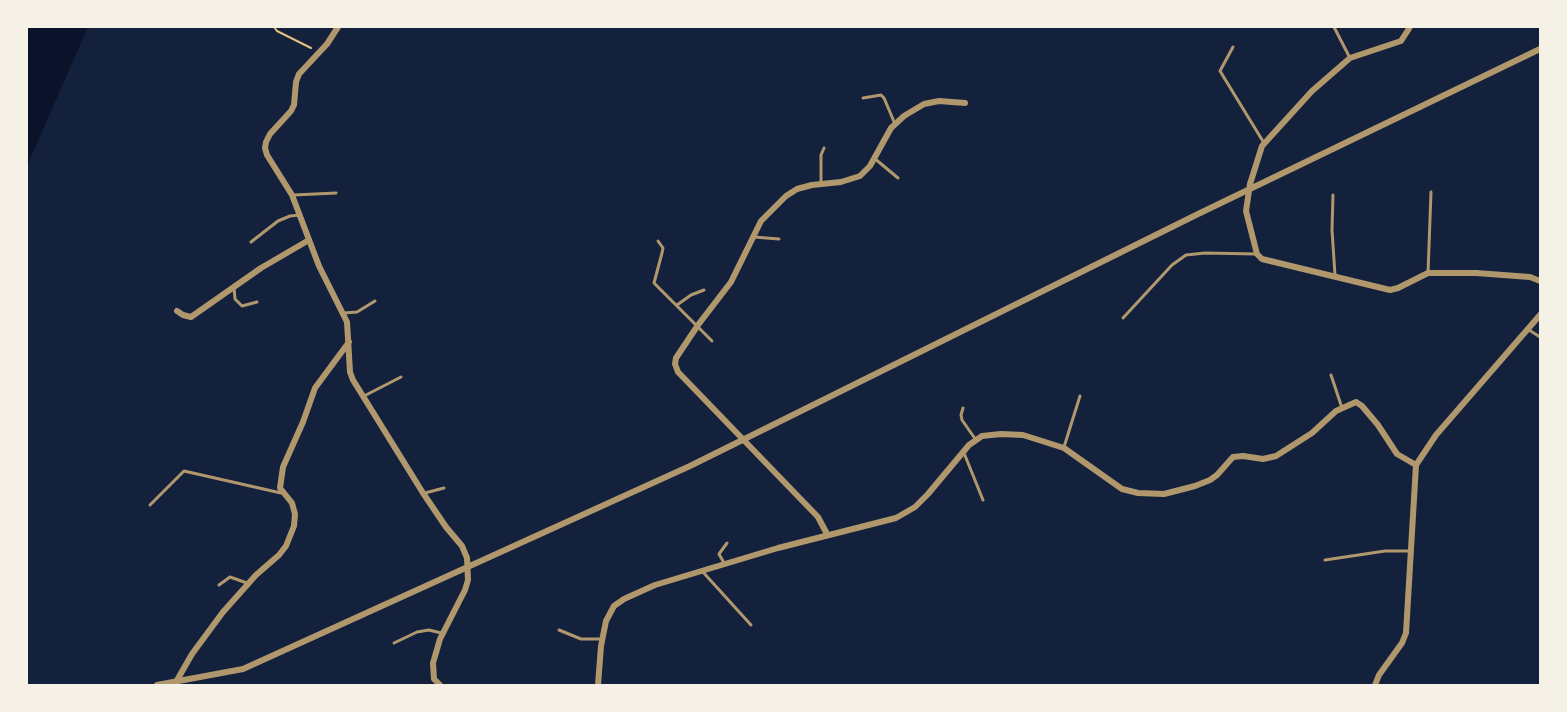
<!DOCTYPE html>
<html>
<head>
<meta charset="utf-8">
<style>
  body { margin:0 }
  #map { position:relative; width:1567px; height:712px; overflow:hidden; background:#14213d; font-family:"Space Grotesk",sans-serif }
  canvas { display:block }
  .frame { position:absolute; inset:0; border:28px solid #f6f1e7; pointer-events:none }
</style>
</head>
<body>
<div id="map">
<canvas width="1567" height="712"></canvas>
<div class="frame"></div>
</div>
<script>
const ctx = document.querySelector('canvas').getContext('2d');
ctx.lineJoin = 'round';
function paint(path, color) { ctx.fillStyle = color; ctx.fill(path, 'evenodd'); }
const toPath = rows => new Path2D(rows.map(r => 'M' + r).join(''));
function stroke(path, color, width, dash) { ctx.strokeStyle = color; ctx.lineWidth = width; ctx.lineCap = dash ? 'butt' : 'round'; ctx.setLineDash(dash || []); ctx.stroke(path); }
paint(toPath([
  [27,27,88,27,27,166]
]), '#0b132b');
stroke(toPath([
  [274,27,277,31,311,48]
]), '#e5c07b', 2);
stroke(toPath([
  [1334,27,1350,58],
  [1233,47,1220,71,1264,143],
  [863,98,881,95,884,98,895,124],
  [874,158,898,178],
  [821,184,821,155,824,148],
  [294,195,336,193],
  [1333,195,1332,230,1335,275],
  [754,237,779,239],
  [658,241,663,248,662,253,654,283,712,341],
  [251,242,278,221,290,216,300,215],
  [1428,273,1431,192],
  [234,288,235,299,242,306,257,302],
  [677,305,691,295,704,290],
  [344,313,357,312,375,301],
  [1123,318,1172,265,1186,255,1205,253,1257,254],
  [1529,330,1540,337],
  [1331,375,1342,408],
  [364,396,401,377],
  [963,408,961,415,962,420,976,440],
  [1064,447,1080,396],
  [964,453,983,500],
  [425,493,444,488],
  [150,505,184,471,281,493],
  [1325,560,1385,551,1411,551],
  [724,563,719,554,727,543],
  [702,571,751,625],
  [219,585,230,577,247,583],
  [559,630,581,639,601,639],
  [394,643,417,632,429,630,441,633]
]), '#b1986c', 3);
stroke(toPath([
  [338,27,327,44,299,74,296,82,294,105,291,111,270,134,266,142,265,148,267,155,292,195,319,266,347,322,350,372,353,380,423,493,446,527,462,546,467,558,468,580,465,590,440,639,433,663,434,679,440,685],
  [1410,27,1401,41,1350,58,1312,91,1262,146,1250,184,1246,211,1257,254,1262,259,1390,290,1398,288,1428,273,1476,273,1530,277,1540,281],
  [177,311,183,315,191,317,261,268,309,240],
  [827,534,818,517,678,372,675,364,676,358,698,325,731,282,761,221,786,196,797,189,812,185,841,182,860,176,870,166,891,128,904,116,924,104,939,101,965,103],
  [176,682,192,654,223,612,256,575,279,555,286,546,294,526,295,514,292,503,280,488,283,467,303,422,315,388,349,342],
  [157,685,243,669,690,466,1196,215,1540,49],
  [598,685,601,646,606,621,614,606,624,599,655,585,778,548,896,518,915,507,928,494,969,445,982,436,1001,434,1023,435,1064,448,1122,489,1138,493,1164,494,1195,486,1210,480,1217,475,1233,457,1243,456,1263,459,1276,456,1312,433,1336,411,1356,402,1362,406,1378,425,1397,454,1416,465],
  [1375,685,1379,675,1402,643,1406,633,1416,465,1436,435,1540,315]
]), '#b1986c', 6);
</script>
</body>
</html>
